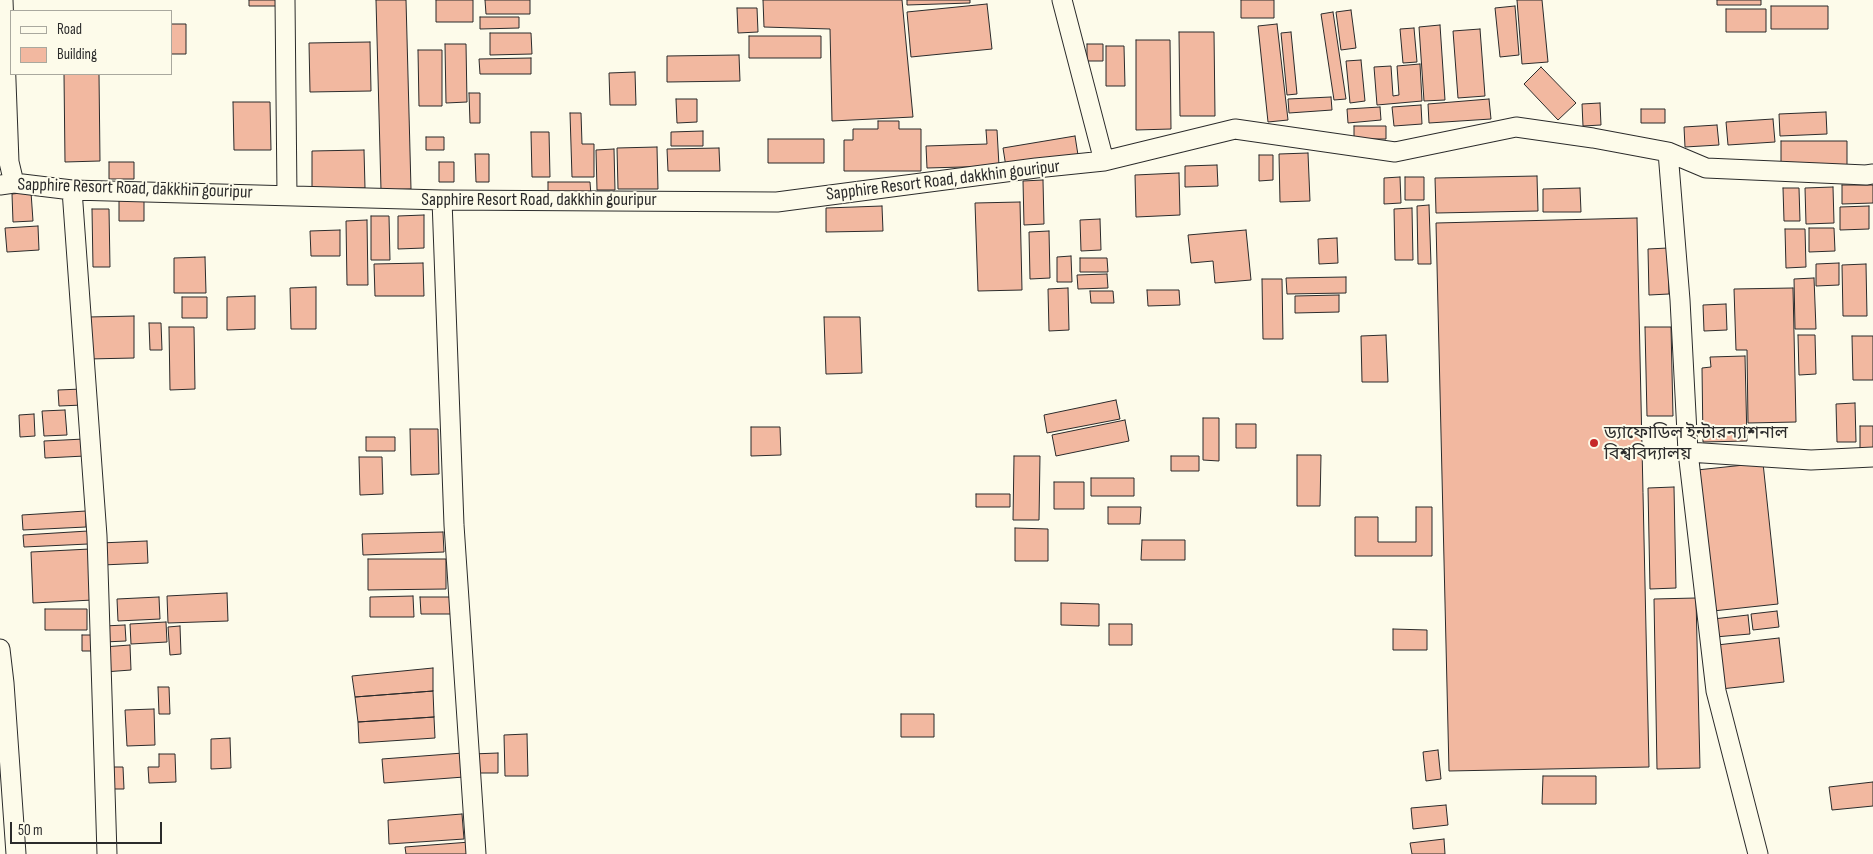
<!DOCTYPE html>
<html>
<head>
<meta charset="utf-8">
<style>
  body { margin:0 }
  #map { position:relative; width:1873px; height:854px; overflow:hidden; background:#fdfbea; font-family:"Sofia Sans Condensed",sans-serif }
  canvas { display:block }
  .legend { position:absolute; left:10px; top:10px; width:162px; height:65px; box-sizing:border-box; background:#fdfbea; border:1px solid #a9a89e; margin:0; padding:6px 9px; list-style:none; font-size:15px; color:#2b2b2b }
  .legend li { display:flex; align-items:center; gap:10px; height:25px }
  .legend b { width:25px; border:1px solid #a9a89e }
  .scale { position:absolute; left:10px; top:822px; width:152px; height:22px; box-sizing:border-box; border:2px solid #2b2b2b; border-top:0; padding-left:6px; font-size:15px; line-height:18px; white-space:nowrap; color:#2b2b2b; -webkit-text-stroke:4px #fdfbea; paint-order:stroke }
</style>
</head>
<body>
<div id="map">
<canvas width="1873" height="854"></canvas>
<ul class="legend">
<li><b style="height:6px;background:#fdfbea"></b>Road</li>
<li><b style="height:14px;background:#f2b8a0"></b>Building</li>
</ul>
<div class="scale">50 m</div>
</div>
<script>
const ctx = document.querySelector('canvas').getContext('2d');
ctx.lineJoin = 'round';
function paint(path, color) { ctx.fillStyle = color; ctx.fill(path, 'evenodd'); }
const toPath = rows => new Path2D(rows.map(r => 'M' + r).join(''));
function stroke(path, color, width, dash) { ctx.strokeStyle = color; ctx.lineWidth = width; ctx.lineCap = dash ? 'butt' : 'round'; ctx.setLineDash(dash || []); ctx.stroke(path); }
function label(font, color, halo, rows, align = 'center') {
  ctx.font = font + ' "Sofia Sans Condensed","Noto Sans Bengali",sans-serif'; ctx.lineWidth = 4; ctx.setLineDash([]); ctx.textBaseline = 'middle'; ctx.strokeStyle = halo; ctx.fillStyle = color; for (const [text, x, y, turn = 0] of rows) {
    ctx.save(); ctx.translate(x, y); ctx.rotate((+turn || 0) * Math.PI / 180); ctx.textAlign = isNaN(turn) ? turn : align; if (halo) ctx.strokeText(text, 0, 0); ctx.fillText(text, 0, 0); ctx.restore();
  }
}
const building = toPath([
  [249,0,278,0,278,6,249,6,249,0],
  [376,0,406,0,411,189,381,190,376,0],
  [436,0,473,0,473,22,436,22,436,0],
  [485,0,530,0,530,14,486,14,485,0],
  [763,0,902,0,913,117,832,121,830,29,764,27,763,0],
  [907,0,970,0,970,3,907,5,907,0],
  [1241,0,1274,0,1274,18,1241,18,1241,0],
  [1517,0,1542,0,1548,62,1522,64,1517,0],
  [1717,0,1761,0,1761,5,1717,5,1717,0],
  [987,4,992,49,911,57,907,12,987,4],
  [1515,6,1519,55,1500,57,1495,8,1515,6],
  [1771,6,1828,6,1828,29,1771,29,1771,6],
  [737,8,757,8,758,32,738,33,737,8],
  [1726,9,1766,9,1766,32,1726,32,1726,9],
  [1351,10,1356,48,1341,50,1336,12,1351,10],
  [1333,12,1346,99,1334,100,1321,14,1333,12],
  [480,17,519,17,519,28,480,29,480,17],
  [171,24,186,24,186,54,171,54,171,24],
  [1277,24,1288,120,1268,122,1258,26,1277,24],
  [1440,25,1445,100,1424,101,1419,27,1440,25],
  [1414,28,1417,62,1403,63,1400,29,1414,28],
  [1480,29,1485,96,1458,98,1453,31,1480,29],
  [1179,32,1214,32,1215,116,1180,116,1179,32],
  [1291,32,1297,94,1287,95,1281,33,1291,32],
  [490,33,531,33,532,54,490,55,490,33],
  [749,36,821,36,821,58,749,58,749,36],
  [1136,40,1170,40,1171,129,1136,130,1136,40],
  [370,42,371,91,310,92,309,43,370,42],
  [445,44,466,44,467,102,446,103,445,44],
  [1087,44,1103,44,1103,61,1087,61,1087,44],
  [1106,46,1124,46,1125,86,1106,86,1106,46],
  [418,50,442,50,442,106,419,106,418,50],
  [739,55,740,81,667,82,667,56,739,55],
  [531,58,531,74,480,74,479,59,531,58],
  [1361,60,1365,101,1350,103,1346,61,1361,60],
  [1420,64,1422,101,1377,105,1374,67,1391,66,1393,96,1399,95,1397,66,1420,64],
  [1541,67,1576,103,1558,120,1524,84,1541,67],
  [635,72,636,105,610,105,609,73,635,72],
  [64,74,99,74,100,161,65,162,64,74],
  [469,93,480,93,480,123,470,123,469,93],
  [1331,97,1332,110,1289,113,1288,99,1331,97],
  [676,99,697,99,697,122,677,123,676,99],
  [1489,99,1491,119,1429,123,1428,104,1489,99],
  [233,102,270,102,271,150,234,150,233,102],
  [1600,103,1601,125,1583,126,1582,104,1600,103],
  [1421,105,1422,124,1394,126,1392,107,1421,105],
  [1380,107,1381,120,1348,123,1347,109,1380,107],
  [1641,109,1665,109,1665,123,1641,123,1641,109],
  [1826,112,1827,134,1780,136,1779,114,1826,112],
  [570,113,581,113,582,144,594,144,594,177,572,177,570,113],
  [1773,119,1775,142,1728,145,1726,122,1773,119],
  [878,121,899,121,899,129,921,129,921,171,844,171,844,140,853,140,853,129,878,129,878,121],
  [1717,125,1719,145,1685,147,1684,127,1717,125],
  [1354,126,1386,126,1386,139,1354,139,1354,126],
  [986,130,997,130,999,166,927,168,926,146,987,144,986,130],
  [703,131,703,146,671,146,671,132,703,131],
  [531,132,549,132,550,177,532,177,531,132],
  [1075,136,1078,155,1006,167,1003,148,1075,136],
  [426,137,444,137,444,150,426,150,426,137],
  [768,139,824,139,824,163,768,163,768,139],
  [1781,141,1847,141,1847,169,1781,169,1781,141],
  [657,147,658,189,618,189,617,148,657,147],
  [719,148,720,171,668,171,667,149,719,148],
  [614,149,615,190,597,190,596,150,614,149],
  [364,150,365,188,312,189,312,151,364,150],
  [1308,153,1310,201,1280,202,1279,154,1308,153],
  [475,154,489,154,489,182,476,182,475,154],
  [1259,155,1273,155,1273,180,1259,181,1259,155],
  [109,162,134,162,134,179,109,179,109,162],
  [439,162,454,162,454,182,439,182,439,162],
  [1217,165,1218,186,1185,187,1185,166,1217,165],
  [1179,173,1180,215,1136,217,1135,175,1179,173],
  [1537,176,1538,211,1436,213,1435,178,1537,176],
  [1400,177,1401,203,1384,204,1384,178,1400,177],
  [1405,177,1424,177,1424,200,1405,200,1405,177],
  [1043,180,1044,224,1024,225,1023,181,1043,180],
  [548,182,590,182,591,196,548,197,548,182],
  [1842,185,1873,185,1873,203,1842,204,1842,185],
  [1833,187,1834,223,1806,224,1805,188,1833,187],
  [1580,188,1581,212,1543,212,1543,189,1580,188],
  [1783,188,1799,188,1800,221,1784,221,1783,188],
  [31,192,33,221,13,222,12,194,31,192],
  [119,195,144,195,144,221,119,221,119,195],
  [1020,202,1022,290,978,291,975,203,1020,202],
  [1429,205,1431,264,1418,264,1417,206,1429,205],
  [882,206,883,231,826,232,826,208,882,206],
  [1869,206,1869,229,1840,230,1840,207,1869,206],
  [1412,208,1413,260,1395,260,1394,209,1412,208],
  [92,209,109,209,110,267,93,267,92,209],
  [424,215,424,248,398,249,398,216,424,215],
  [371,216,389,216,390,260,371,260,371,216],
  [1637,218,1649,767,1449,771,1436,223,1637,218],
  [1100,219,1101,250,1081,251,1080,220,1100,219],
  [367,220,368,285,347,285,346,221,367,220],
  [38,226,39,250,7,252,5,228,38,226],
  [1809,228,1834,228,1835,251,1809,252,1809,228],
  [1785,229,1805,229,1806,267,1786,268,1785,229],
  [340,230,340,256,311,256,310,231,340,230],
  [1246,230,1251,280,1215,283,1213,261,1191,263,1188,235,1246,230],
  [1049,231,1050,278,1030,279,1029,232,1049,231],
  [1337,238,1338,263,1319,264,1318,239,1337,238],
  [1668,248,1669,294,1649,295,1648,249,1668,248],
  [1071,256,1072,282,1057,282,1057,257,1071,256],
  [205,257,206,293,174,293,174,258,205,257],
  [1080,258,1107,258,1108,272,1080,272,1080,258],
  [423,263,424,296,375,296,374,264,423,263],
  [1839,263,1839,285,1816,286,1816,264,1839,263],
  [1866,264,1867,316,1843,316,1842,265,1866,264],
  [1107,274,1108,288,1078,289,1077,275,1107,274],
  [1346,277,1346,293,1287,294,1286,278,1346,277],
  [1814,278,1816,329,1795,329,1794,279,1814,278],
  [1262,279,1282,279,1283,339,1263,339,1262,279],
  [316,287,316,329,291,329,290,288,316,287],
  [1068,288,1069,330,1049,331,1048,289,1068,288],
  [1793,288,1796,422,1748,423,1747,350,1736,350,1734,289,1793,288],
  [1147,290,1179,290,1180,305,1148,306,1147,290],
  [1090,291,1113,291,1114,303,1091,303,1090,291],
  [1339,295,1339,312,1295,313,1295,296,1339,295],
  [255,296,255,329,227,330,227,297,255,296],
  [182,297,207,297,207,318,182,318,182,297],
  [1726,304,1727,330,1704,331,1703,305,1726,304],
  [134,316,134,358,88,359,88,317,134,316],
  [824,317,860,317,862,373,826,374,824,317],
  [149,323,161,323,162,350,150,350,149,323],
  [169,327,194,327,195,389,170,390,169,327],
  [1645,327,1671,327,1673,416,1647,416,1645,327],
  [1386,335,1388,382,1362,382,1361,336,1386,335],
  [1798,335,1815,335,1816,374,1799,375,1798,335],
  [1852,336,1873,336,1873,380,1853,380,1852,336],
  [1745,356,1747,441,1703,442,1702,368,1711,367,1710,357,1745,356],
  [82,389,83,405,59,406,58,390,82,389],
  [1116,400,1120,419,1047,433,1044,415,1116,400],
  [1855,403,1856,442,1837,442,1836,404,1855,403],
  [65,410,67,435,44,436,42,411,65,410],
  [34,414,35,436,20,437,19,415,34,414],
  [1203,418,1219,418,1219,461,1203,460,1203,418],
  [1125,420,1129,441,1056,456,1052,435,1125,420],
  [1236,424,1256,424,1256,448,1236,448,1236,424],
  [1860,426,1873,426,1873,449,1860,449,1860,426],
  [751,427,780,427,781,455,751,456,751,427],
  [410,429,438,429,439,474,411,475,410,429],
  [366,437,395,437,395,451,366,451,366,437],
  [84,439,85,456,45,458,44,441,84,439],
  [1297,455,1321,455,1320,506,1297,506,1297,455],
  [1014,456,1040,456,1039,520,1013,520,1014,456],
  [1171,456,1199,456,1199,471,1171,471,1171,456],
  [359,457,382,457,383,494,360,495,359,457],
  [1763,463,1778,604,1713,611,1697,470,1763,463],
  [1091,478,1134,478,1134,496,1091,496,1091,478],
  [1054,482,1084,482,1084,509,1054,509,1054,482],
  [1674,487,1676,588,1650,589,1648,488,1674,487],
  [976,494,1010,494,1010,507,976,507,976,494],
  [1108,507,1141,507,1140,524,1108,524,1108,507],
  [1416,507,1432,507,1432,556,1355,556,1355,517,1378,517,1378,542,1416,542,1416,507],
  [86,511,86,527,23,530,22,515,86,511],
  [1015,528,1048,529,1048,561,1015,561,1015,528],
  [88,531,88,544,24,547,23,535,88,531],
  [443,532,444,552,363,555,362,534,443,532],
  [1142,540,1185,540,1185,560,1141,560,1142,540],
  [147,541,148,563,102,565,100,543,147,541],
  [90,549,93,600,33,603,31,552,90,549],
  [368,559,446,559,446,589,368,590,368,559],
  [227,593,228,621,168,623,167,596,227,593],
  [413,596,414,617,370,617,370,597,413,596],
  [159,597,160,619,118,621,117,599,159,597],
  [420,597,451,597,451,614,421,614,420,597],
  [1696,598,1700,768,1657,769,1654,599,1696,598],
  [1061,603,1099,604,1099,626,1061,625,1061,603],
  [45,609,87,609,87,630,45,630,45,609],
  [1777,611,1779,627,1753,630,1751,614,1777,611],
  [1748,615,1750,634,1715,637,1713,619,1748,615],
  [166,622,167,642,131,644,130,624,166,622],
  [1109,624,1132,624,1132,645,1109,645,1109,624],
  [125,625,126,641,104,642,104,626,125,625],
  [180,626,181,654,170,655,168,627,180,626],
  [1393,629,1427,630,1427,650,1393,650,1393,629],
  [82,635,98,635,98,651,82,651,82,635],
  [1779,638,1784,682,1721,689,1717,645,1779,638],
  [130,645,131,670,104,672,103,647,130,645],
  [433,668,433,691,355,697,352,676,433,668],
  [158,687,169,687,170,714,159,714,158,687],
  [433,691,434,717,358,722,355,697,433,691],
  [154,709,155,745,127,746,125,710,154,709],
  [901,714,934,714,934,737,901,737,901,714],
  [434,717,435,738,359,743,358,722,434,717],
  [527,734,528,776,505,776,504,735,527,734],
  [230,738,231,768,211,769,211,739,230,738],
  [1438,750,1441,779,1426,781,1423,752,1438,750],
  [463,753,464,777,384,783,382,759,463,753],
  [498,753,498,773,472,773,472,754,498,753],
  [159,754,175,754,176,782,149,783,148,767,159,767,159,754],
  [108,767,123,767,124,789,109,789,108,767],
  [1543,776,1596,776,1596,804,1542,804,1543,776],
  [1873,782,1873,806,1832,810,1829,787,1873,782],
  [1446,805,1448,825,1413,829,1411,808,1446,805],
  [462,814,464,839,389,844,388,820,462,814],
  [1444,839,1445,854,1412,854,1410,843,1444,839],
  [470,842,471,854,406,854,405,847,470,842]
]);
paint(building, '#f2b8a0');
stroke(building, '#2b2b2b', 1);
const street = toPath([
  [3,0,9,162,14,183],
  [285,0,287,195],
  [1062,0,1104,161],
  [1668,152,1680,300,1688,452],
  [0,185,14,183,72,190,442,200,777,202,1036,168,1104,161,1235,129,1395,152,1516,127,1593,138,1668,152,1706,168,1866,175,1873,174],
  [72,190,97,536,107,854],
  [442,200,454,525,476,854],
  [0,649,4,683,16,854],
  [1758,854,1716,691,1688,452,1811,460,1873,457]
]);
stroke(street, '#2b2b2b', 21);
stroke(street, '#fdfbea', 19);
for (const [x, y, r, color] of [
  [1594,443,5,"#c62828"]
]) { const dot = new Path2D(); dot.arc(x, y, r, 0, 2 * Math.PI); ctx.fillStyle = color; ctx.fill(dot); stroke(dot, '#fdfbea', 2); }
label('18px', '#2b2b2b', '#fdfbea', [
  ["Sapphire Resort Road, dakkhin gouripur",943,181,-7],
  ["Sapphire Resort Road, dakkhin gouripur",135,189,2],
  ["Sapphire Resort Road, dakkhin gouripur",539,200]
]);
label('18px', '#2b2b2b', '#fdfbea', [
  ["ড্যাফোডিল ইন্টারন্যাশনাল",1604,433],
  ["বিশ্ববিদ্যালয়",1604,454]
], 'left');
</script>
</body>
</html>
